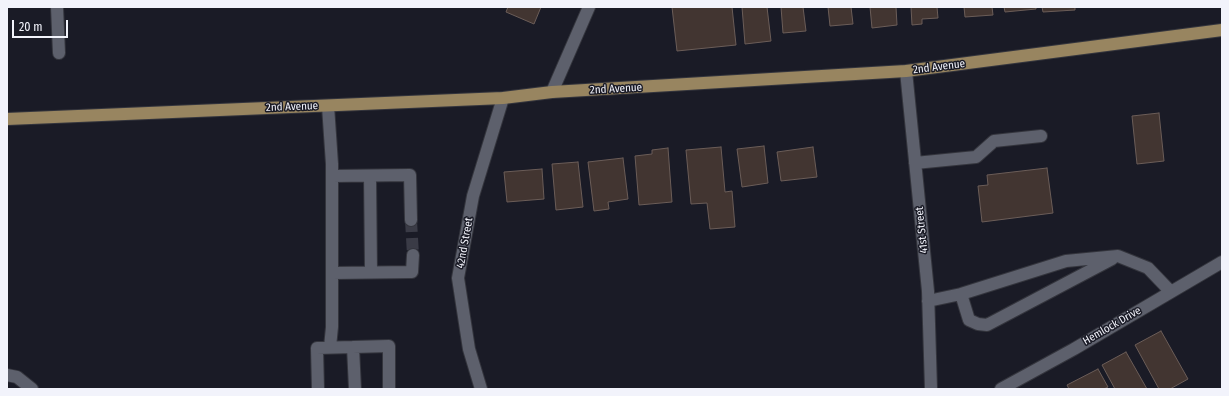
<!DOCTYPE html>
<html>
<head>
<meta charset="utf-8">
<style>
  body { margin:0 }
  #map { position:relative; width:1229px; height:396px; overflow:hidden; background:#1a1b26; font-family:"Fira Sans Condensed",sans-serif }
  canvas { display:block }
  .frame { position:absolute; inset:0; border:8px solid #f2f3fb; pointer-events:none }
  .scale { position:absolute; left:12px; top:20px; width:56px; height:18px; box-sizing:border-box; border:2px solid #f2f3fb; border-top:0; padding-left:5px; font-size:12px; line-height:14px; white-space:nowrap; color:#f2f3fb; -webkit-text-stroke:3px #1a1b26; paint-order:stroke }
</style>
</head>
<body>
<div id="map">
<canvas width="1229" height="396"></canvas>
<div class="frame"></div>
<div class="scale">20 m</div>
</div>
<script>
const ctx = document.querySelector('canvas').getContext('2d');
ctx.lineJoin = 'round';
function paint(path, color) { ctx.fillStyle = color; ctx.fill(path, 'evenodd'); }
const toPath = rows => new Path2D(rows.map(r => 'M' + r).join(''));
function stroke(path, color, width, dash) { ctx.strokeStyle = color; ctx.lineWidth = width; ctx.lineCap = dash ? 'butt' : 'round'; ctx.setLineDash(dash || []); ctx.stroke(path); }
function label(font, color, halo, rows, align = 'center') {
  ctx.font = font + ' "Fira Sans Condensed",sans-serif'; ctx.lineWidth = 3; ctx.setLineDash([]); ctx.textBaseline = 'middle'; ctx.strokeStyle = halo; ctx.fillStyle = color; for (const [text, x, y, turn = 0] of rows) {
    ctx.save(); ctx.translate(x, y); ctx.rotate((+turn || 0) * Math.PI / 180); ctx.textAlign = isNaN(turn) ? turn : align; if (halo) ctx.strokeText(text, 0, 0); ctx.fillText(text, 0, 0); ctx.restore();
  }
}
const building = toPath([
  [508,7,541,7,534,24,506,12,508,7],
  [672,7,732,7,736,45,677,51,672,7],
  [742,7,767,7,771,41,745,44,742,7],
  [781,7,803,7,806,31,783,33,781,7],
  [828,7,851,7,853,24,830,26,828,7],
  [870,7,896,7,897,25,872,28,870,7],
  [911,7,937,7,938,18,922,19,922,24,912,25,911,7],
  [964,7,992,7,993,15,965,17,964,7],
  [1004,7,1036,7,1036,9,1005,12,1004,7],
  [1042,7,1075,7,1075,10,1043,12,1042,7],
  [1159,113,1164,161,1137,164,1132,116,1159,113],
  [764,146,768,183,742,187,737,149,764,146],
  [721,147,725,192,732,191,735,227,710,229,707,203,691,204,686,150,721,147],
  [813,147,817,177,781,181,777,152,813,147],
  [668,148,672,202,639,205,635,156,652,154,652,150,668,148],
  [623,158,628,199,608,202,609,209,594,211,588,162,623,158],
  [578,162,583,207,556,210,552,164,578,162],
  [1047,168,1053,213,982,222,978,186,988,185,987,175,1047,168],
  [542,169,544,199,507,202,504,172,542,169],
  [1161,331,1188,379,1170,389,1159,389,1135,345,1161,331],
  [1126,352,1147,389,1115,389,1102,365,1126,352],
  [1098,369,1108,387,1104,389,1069,389,1067,385,1098,369]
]);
paint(building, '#423531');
stroke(building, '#6b5d58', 1);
stroke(toPath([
  [411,220,413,255]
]), '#3a3b46', 12, [12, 6]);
const minor = toPath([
  [57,7,59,53],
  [906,71,928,291,931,389],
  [552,92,589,7],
  [328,106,332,164,332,327,330,347],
  [915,163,976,157,994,141,1041,136],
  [332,176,410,175,411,220],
  [370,176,371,272],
  [332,273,412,272,413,255],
  [961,294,969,320,978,324,987,325,1112,259],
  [928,301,961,294,1066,261,1118,256,1148,268,1171,292],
  [353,347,355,389],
  [7,375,17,377,32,389],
  [318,389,317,348,389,346,389,389],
  [481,389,469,349,458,278,473,196,503,98],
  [1001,389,1074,349,1222,262]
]);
const major = toPath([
  [7,119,503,98,552,92,906,71,1222,30]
]);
stroke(minor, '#34353d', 14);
stroke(major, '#34353d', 14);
stroke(minor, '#5d606c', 12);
stroke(major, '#988560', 12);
label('11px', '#f2f3fb', '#1a1b26', [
  ["2nd Avenue",939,67,-7],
  ["2nd Avenue",616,89,-3],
  ["2nd Avenue",292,107,-2],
  ["41st Street",922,230,-96],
  ["42nd Street",465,243,-80],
  ["Hemlock Drive",1112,326,-30]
]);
</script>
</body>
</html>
